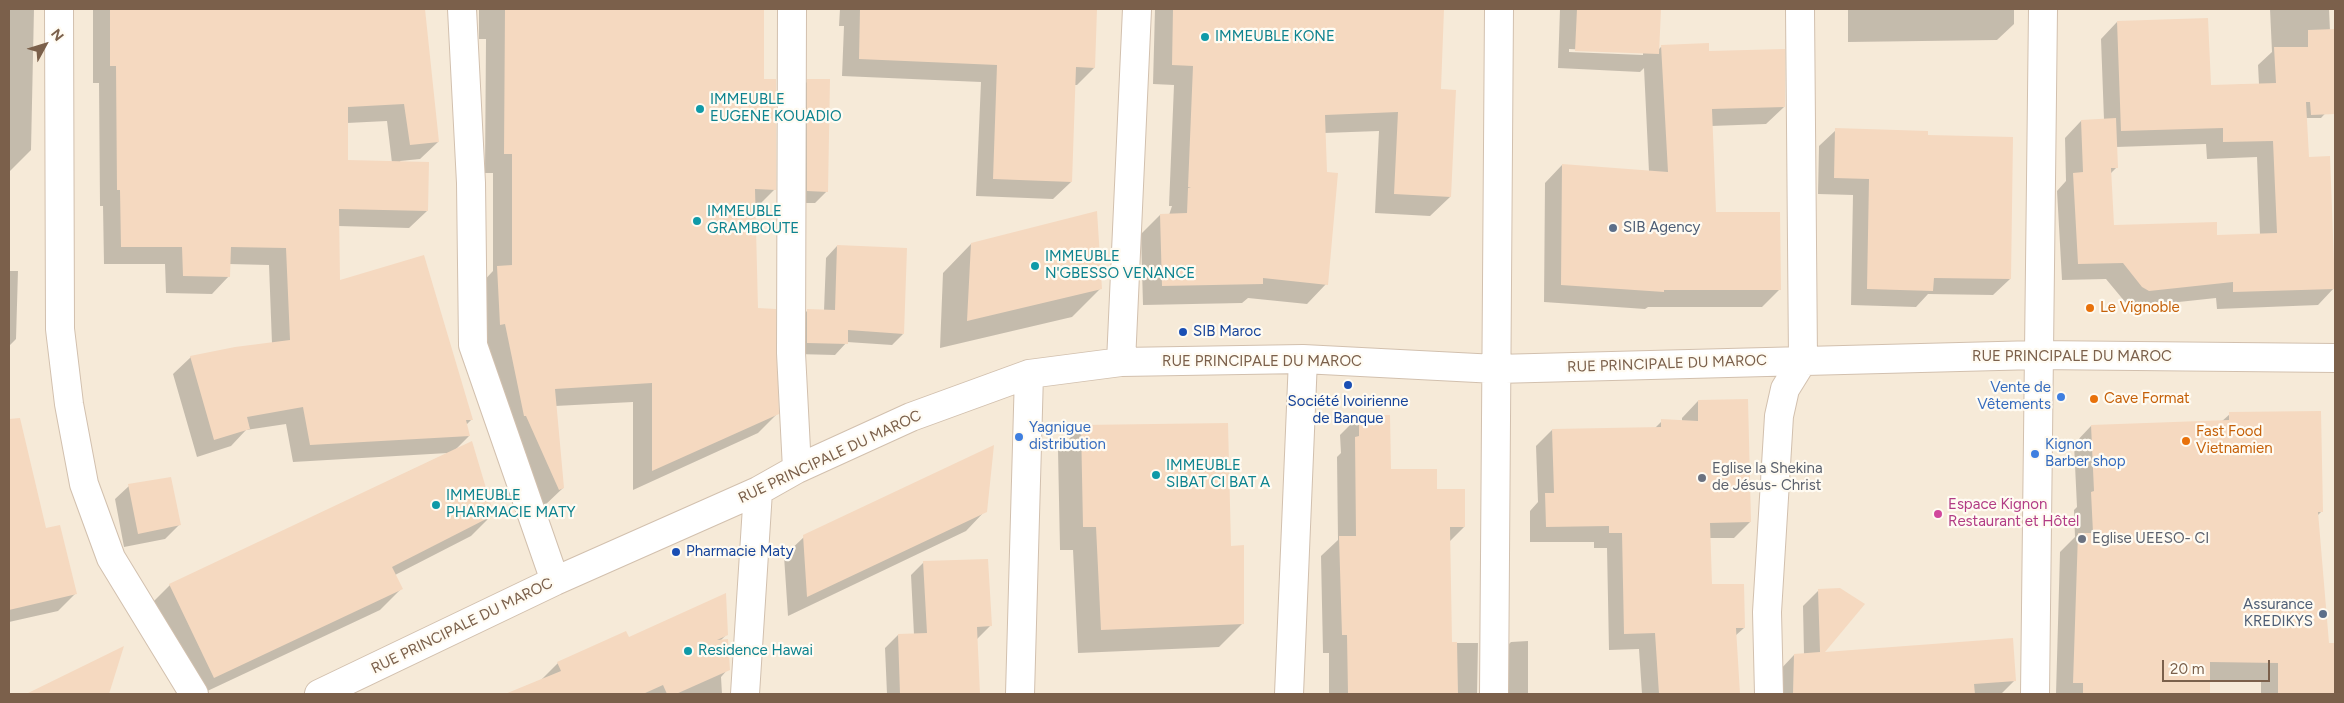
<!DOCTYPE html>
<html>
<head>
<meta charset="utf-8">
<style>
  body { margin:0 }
  #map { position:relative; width:2344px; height:703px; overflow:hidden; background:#fef8eb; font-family:Figtree,sans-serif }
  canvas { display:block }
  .frame { position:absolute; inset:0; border:10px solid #7b604b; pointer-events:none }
  .north { position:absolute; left:20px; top:20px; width:50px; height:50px; -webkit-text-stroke:4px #fffbf2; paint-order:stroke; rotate:51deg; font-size:14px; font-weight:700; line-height:20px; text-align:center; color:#7b604b }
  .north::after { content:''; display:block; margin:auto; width:18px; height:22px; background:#7b604b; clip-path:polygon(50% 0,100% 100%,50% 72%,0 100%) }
  .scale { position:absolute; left:2162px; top:660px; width:108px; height:22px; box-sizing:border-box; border:2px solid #7b604b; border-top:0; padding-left:6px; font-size:15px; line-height:18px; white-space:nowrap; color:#7b604b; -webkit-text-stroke:4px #fffbf2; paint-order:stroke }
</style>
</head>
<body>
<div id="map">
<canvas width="2344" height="703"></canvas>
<div class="frame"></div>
<div class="north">N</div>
<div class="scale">20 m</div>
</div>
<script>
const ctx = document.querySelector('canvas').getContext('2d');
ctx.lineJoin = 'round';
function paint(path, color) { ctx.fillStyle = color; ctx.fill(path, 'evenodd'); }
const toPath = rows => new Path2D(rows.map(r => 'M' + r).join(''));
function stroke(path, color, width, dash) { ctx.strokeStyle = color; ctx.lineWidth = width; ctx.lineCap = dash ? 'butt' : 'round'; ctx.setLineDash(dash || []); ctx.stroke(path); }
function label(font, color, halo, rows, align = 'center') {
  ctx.font = font + ' Figtree,sans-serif'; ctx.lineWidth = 4.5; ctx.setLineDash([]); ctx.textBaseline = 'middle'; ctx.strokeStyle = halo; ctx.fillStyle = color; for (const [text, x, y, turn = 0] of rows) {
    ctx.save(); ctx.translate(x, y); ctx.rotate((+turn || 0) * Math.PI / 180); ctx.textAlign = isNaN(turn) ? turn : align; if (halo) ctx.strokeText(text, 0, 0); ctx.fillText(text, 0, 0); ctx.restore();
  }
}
paint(toPath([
  [9,9,2335,9,2335,694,9,694]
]), '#f6ead8');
paint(toPath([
  [9,9,34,9,31,150,9,172],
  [93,9,424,9,438,142,420,159,400,161,427,211,409,228,338,226,338,282,472,419,466,425,469,436,455,450,492,515,471,536,395,575,401,589,380,610,201,694,149,606,170,585,448,453,293,462,286,424,246,430,231,446,197,457,173,374,191,357,272,344,269,265,229,264,229,276,212,294,166,293,165,264,104,264,103,206,100,206,99,83,93,83],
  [387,121,392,163,347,161,347,123],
  [479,9,763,9,763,81,775,189,755,209,756,309,777,414,758,433,633,490,633,402,555,406,563,488,543,507,486,343,478,287,493,271,493,173,485,173,486,39,479,39],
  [840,9,1096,9,1094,68,1077,85,1074,85,1071,182,1053,199,976,196,981,82,842,76,844,26,839,26],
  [1155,9,1442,9,1440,90,1450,197,1430,216,1375,213,1379,131,1324,133,1326,284,1307,304,1248,298,1242,303,1143,305,1141,234,1160,215,1169,215,1172,206,1169,206,1174,85,1153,84],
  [1560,9,1660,9,1658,50,1661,47,1708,53,1784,107,1766,124,1711,126,1715,213,1779,290,1762,307,1648,307,1645,309,1544,302,1545,183,1562,165,1649,172,1644,68,1640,72,1558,68],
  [1569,49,1643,52,1643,55,1569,52],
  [1848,9,2014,9,2014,24,1997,40,1848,42],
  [2270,9,2329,9,2330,31,2335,30,2335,103,2321,118,2306,118,2307,158,2334,288,2318,305,2217,309,2216,298,2132,307,2126,303,2106,279,2062,280,2057,191,2066,181,2065,138,2081,121,2104,120,2101,39,2117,22,2210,86,2259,84,2258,65,2272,52],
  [2206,144,2207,159,2257,157,2260,235,2215,237,2113,226,2110,174,2117,167,2116,147],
  [808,81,827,191,815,203,795,203,796,93],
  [1836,130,1926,136,2010,279,1993,295,1928,294,1916,307,1851,305,1853,195,1818,194,1819,146],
  [971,244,1100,289,1072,317,940,348,943,273],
  [837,246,903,334,892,345,847,342,835,355,796,354,796,322,807,311,824,311,826,258],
  [9,248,10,271,18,271,16,339,9,346],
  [1698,401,1750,522,1734,538,1709,538,1711,586,1744,628,1735,636,1739,694,1642,694,1639,649,1609,650,1607,548,1594,548,1594,542,1530,542,1530,511,1538,502,1536,446,1552,430,1654,429,1662,421,1682,422,1682,418],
  [2230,414,2321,512,2317,516,2328,645,2335,645,2335,694,2261,694,2261,680,2209,680,2209,694,2056,694,2060,552,2075,537,2074,510,2077,507,2074,444,2091,426,2221,422],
  [1359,416,1389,471,1436,490,1464,527,1449,542,1451,643,1478,643,1477,694,1329,694,1329,653,1323,653,1321,556,1338,540,1337,457,1341,453,1340,435],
  [1082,426,1229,547,1243,623,1219,647,1078,653,1073,550,1060,550,1058,450],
  [28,459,45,530,75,594,58,611,9,622,9,463],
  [129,486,179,525,165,539,124,547,115,499],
  [985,511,966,531,788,616,784,556,804,537],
  [924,562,990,626,977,639,970,673,971,694,887,694,885,648,898,635,914,635,911,575],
  [1819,590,1822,653,2015,680,2001,694,1778,694,1778,672,1794,655,1804,655,1803,606],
  [727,634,720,641,728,669,721,677,722,694,507,694,541,680,558,663,628,639],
  [1528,641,1528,694,1491,694,1492,661,1511,642],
  [122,648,108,694,29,694]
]), '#0003');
paint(toPath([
  [110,9,425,9,439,142,410,145,404,104,348,107,348,160,429,162,428,211,339,209,340,280,424,255,473,420,466,420,470,436,310,445,303,407,247,417,250,429,214,440,190,356,235,347,290,340,286,248,231,247,230,277,183,276,182,247,121,247,120,190,117,190,116,66,110,66],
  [505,9,764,9,764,79,776,79,776,190,755,189,758,308,776,309,779,414,652,471,652,383,555,389,564,488,559,490,526,416,524,416,505,324,500,325,497,266,512,265,512,154,504,154],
  [860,9,1097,9,1095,68,1076,67,1072,182,993,179,997,65,859,59],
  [1173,9,1444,9,1441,89,1456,90,1451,197,1394,194,1398,112,1325,115,1327,172,1338,173,1328,285,1263,278,1263,284,1162,286,1160,214,1187,213,1188,188,1191,187,1188,187,1193,66,1172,65],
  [1577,9,1661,9,1659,54,1575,51],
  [2208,18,2211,85,2276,83,2274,47,2308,47,2308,30,2335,29,2335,114,2311,115,2310,102,2306,102,2309,157,2330,156,2335,289,2233,292,2233,282,2149,291,2142,287,2123,263,2078,264,2073,173,2083,172,2081,120,2116,118,2118,168,2111,168,2114,225,2217,222,2217,235,2277,233,2273,141,2223,142,2223,128,2121,131,2117,21],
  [1709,43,1709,51,1785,49,1785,107,1712,109,1716,212,1780,212,1781,290,1664,290,1664,292,1561,285,1562,164,1668,172,1661,45],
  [807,79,830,79,828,192,807,191],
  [1835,128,1928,131,1928,135,2013,137,2011,279,1934,278,1933,291,1867,289,1869,179,1834,178],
  [1097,211,1102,289,967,321,971,243],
  [837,245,907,248,904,334,848,330,848,344,807,343,807,309,835,310],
  [1748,399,1751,522,1710,523,1712,584,1744,584,1745,628,1736,628,1740,694,1659,694,1655,633,1624,634,1622,533,1609,533,1609,526,1546,527,1545,493,1554,493,1552,429,1661,427,1661,419,1698,421,1698,400],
  [2321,411,2323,512,2318,512,2329,643,2335,643,2335,694,2278,694,2278,663,2210,662,2210,694,2083,694,2083,683,2073,683,2078,533,2093,533,2091,492,2094,491,2091,425,2229,420,2229,412],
  [1359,415,1390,415,1391,469,1437,469,1437,489,1465,489,1465,527,1450,527,1452,642,1457,642,1458,694,1348,694,1347,635,1342,635,1339,536,1356,536,1355,437,1359,436],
  [20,418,46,528,60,525,77,594,9,610,9,419],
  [1228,423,1231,546,1244,545,1244,624,1101,630,1096,527,1083,527,1081,425],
  [472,441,494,515,392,567,403,589,214,678,169,584],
  [994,445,987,512,807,597,803,535],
  [171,477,181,525,138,534,128,484],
  [988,559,992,626,977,627,980,694,900,694,898,634,927,633,923,561],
  [1840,588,1865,604,1825,652,2013,638,2016,681,1974,684,1975,694,1793,694,1794,654,1820,652,1818,589],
  [726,593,728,635,717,640,728,639,730,670,676,694,667,694,663,685,643,694,505,694,561,671,557,662,626,631,629,637],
  [124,646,109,694,26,694]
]), '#f5d9c0');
const minor = toPath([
  [59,9,60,329,69,404,84,484,111,558,194,694],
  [462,9,471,183,473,345,555,581],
  [792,9,791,353,797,469],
  [1121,362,1137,9],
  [319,694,555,581,758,491,797,469,911,417,1029,374,1121,362,1303,359,1496,369,2037,355,2335,358],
  [745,694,758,491],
  [1020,694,1029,374],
  [1289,694,1303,359],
  [1494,694,1499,9],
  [1769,694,1767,612,1779,416,1785,389,1803,360,1800,9],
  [2035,694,2043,9]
]);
stroke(minor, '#d2c0ae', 30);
stroke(minor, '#fff', 28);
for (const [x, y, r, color] of [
  [1205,37,5,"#0f9aa8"],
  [700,109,5,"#0f9aa8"],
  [697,221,5,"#0f9aa8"],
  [1613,228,5,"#5c6f8a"],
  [1035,266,5,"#0f9aa8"],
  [2090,308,5,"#e8710a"],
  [1183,332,5,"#1a4fb4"],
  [1348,385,5,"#1a4fb4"],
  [2061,397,5,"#3f7fe0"],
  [2094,399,5,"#e8710a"],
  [1019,437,5,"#3f7fe0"],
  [2186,441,5,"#e8710a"],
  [2035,454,5,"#3f7fe0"],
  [1156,475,5,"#0f9aa8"],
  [1702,478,5,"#6b7280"],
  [436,505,5,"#0f9aa8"],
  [1938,514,5,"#d1479c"],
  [2082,539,5,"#6b7280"],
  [676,552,5,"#1a4fb4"],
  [2323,614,5,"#5c6f8a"],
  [688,651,5,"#0f9aa8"]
]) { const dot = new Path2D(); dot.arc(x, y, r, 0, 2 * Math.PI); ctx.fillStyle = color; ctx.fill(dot); stroke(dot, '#fffbf2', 2); }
label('15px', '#0d838f', '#fffbf2', [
  ["IMMEUBLE KONE",1215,37],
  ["IMMEUBLE",710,100],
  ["EUGENE KOUADIO",710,117],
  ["IMMEUBLE",707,212],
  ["GRAMBOUTE",707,229],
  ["IMMEUBLE",1045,257],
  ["N'GBESSO VENANCE",1045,274],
  ["IMMEUBLE",1166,466],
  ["SIBAT CI BAT A",1166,483],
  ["IMMEUBLE",446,496],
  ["PHARMACIE MATY",446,513],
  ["Residence Hawai",698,651]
], 'left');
label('15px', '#4e5e75', '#fffbf2', [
  ["SIB Agency",1623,228],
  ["Assurance",2313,605,"right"],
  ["KREDIKYS",2313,622,"right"]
], 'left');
label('15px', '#c56008', '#fffbf2', [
  ["Le Vignoble",2100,308],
  ["Cave Format",2104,399],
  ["Fast Food",2196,432],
  ["Vietnamien",2196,449]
], 'left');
label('15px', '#164399', '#fffbf2', [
  ["SIB Maroc",1193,332],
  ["Société Ivoirienne",1348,402,"center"],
  ["de Banque",1348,419,"center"],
  ["Pharmacie Maty",686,552]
], 'left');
label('15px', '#7b604b', '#fffbf2', [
  ["RUE PRINCIPALE DU MAROC",2072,357],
  ["RUE PRINCIPALE DU MAROC",1262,362],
  ["RUE PRINCIPALE DU MAROC",1667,364,-2],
  ["RUE PRINCIPALE DU MAROC",830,457,-25],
  ["RUE PRINCIPALE DU MAROC",462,626,-26]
]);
label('15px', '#366cbe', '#fffbf2', [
  ["Vente de",2051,388,"right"],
  ["Vêtements",2051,405,"right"],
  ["Yagnigue",1029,428],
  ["distribution",1029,445],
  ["Kignon",2045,445],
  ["Barber shop",2045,462]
], 'left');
label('15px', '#5b616d', '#fffbf2', [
  ["Eglise la Shekina",1712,469],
  ["de Jésus- Christ",1712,486],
  ["Eglise UEESO- CI",2092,539]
], 'left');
label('15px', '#b23c85', '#fffbf2', [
  ["Espace Kignon",1948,505],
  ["Restaurant et Hôtel",1948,522]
], 'left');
</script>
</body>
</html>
